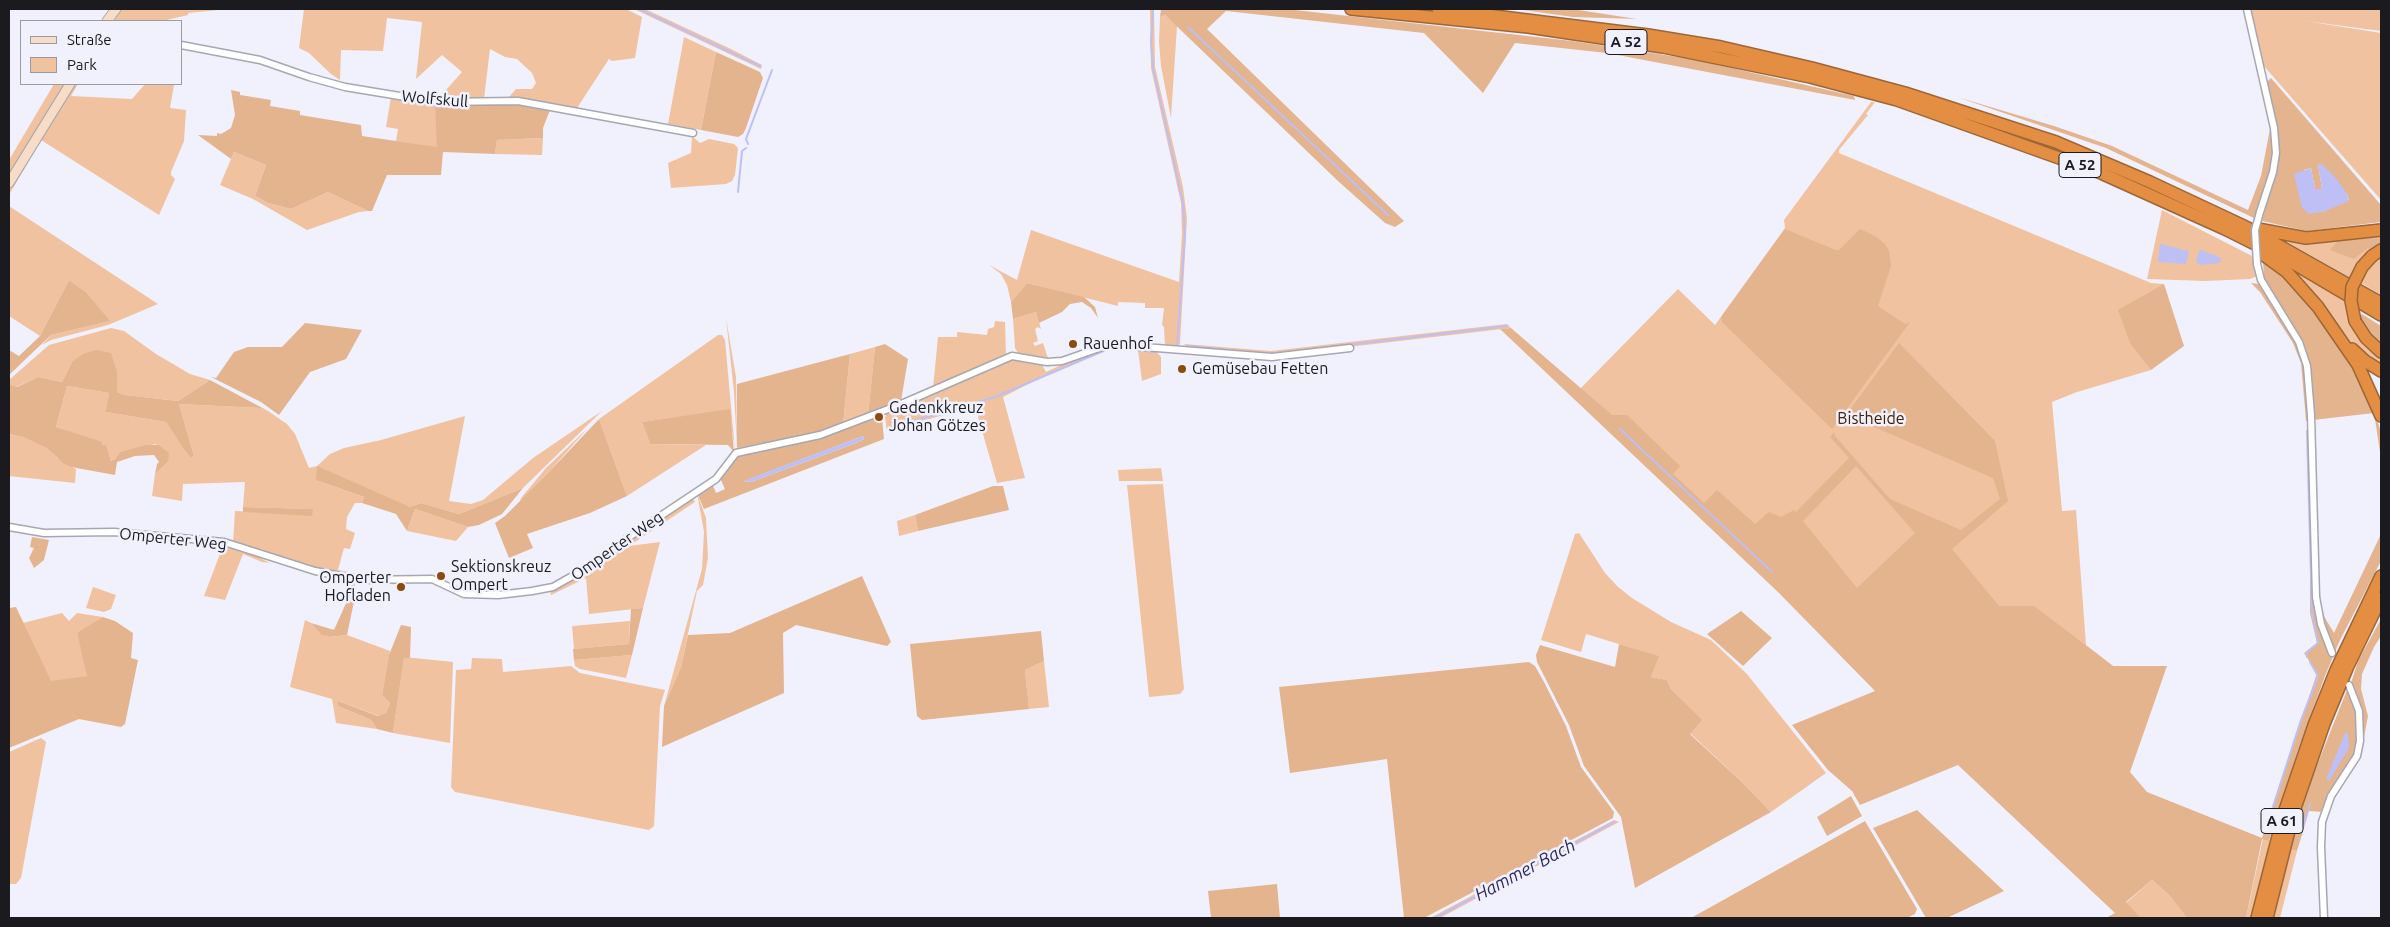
<!DOCTYPE html>
<html>
<head>
<meta charset="utf-8">
<style>
  body { margin:0 }
  #map { position:relative; width:2390px; height:927px; overflow:hidden; background:#f0f1fd; font-family:Ubuntu,sans-serif }
  canvas { display:block }
  .frame { position:absolute; inset:0; border:10px solid #1b1b1f; pointer-events:none }
  .legend { position:absolute; left:20px; top:20px; width:162px; height:65px; box-sizing:border-box; background:#f0f1fd; border:1px solid #9b9ba4; margin:0; padding:6px 9px; list-style:none; font-size:15px; color:#1b1b1f }
  .legend li { display:flex; align-items:center; gap:10px; height:25px }
  .legend b { width:25px; border:1px solid #9b9ba4 }
</style>
</head>
<body>
<div id="map">
<canvas width="2390" height="927"></canvas>
<div class="frame"></div>
<ul class="legend">
<li><b style="height:6px;background:#f7ddc6"></b>Straße</li>
<li><b style="height:14px;background:#f1c29f"></b>Park</li>
</ul>
</div>
<script>
const ctx = document.querySelector('canvas').getContext('2d');
ctx.lineJoin = 'round';
function paint(path, color) { ctx.fillStyle = color; ctx.fill(path, 'evenodd'); }
const toPath = rows => new Path2D(rows.map(r => 'M' + r).join(''));
function stroke(path, color, width, dash) { ctx.strokeStyle = color; ctx.lineWidth = width; ctx.lineCap = dash ? 'butt' : 'round'; ctx.setLineDash(dash || []); ctx.stroke(path); }
function label(font, color, halo, rows, align = 'center') {
  ctx.font = font + ' Ubuntu,sans-serif'; ctx.lineWidth = 5; ctx.setLineDash([]); ctx.textBaseline = 'middle'; ctx.strokeStyle = halo; ctx.fillStyle = color; for (const [text, x, y, turn = 0] of rows) {
    ctx.save(); ctx.translate(x, y); ctx.rotate((+turn || 0) * Math.PI / 180); ctx.textAlign = isNaN(turn) ? turn : align; if (halo) ctx.strokeText(text, 0, 0); ctx.fillText(text, 0, 0); ctx.restore();
  }
}
paint(toPath([
  [120,9,229,9,188,13,188,15,162,21,111,21],
  [304,9,626,9,642,17,635,58,612,61,609,59,577,108,517,97,508,98,516,89,532,89,536,83,532,73,517,59,505,57,490,49,484,99,438,99,462,72,442,55,416,79,422,22,387,18,383,51,341,50,340,80,331,74,309,53,299,48],
  [634,9,645,9,731,49,762,65,761,69],
  [1150,9,1154,9,1155,67,1183,187,1187,218,1180,344,1176,348,1165,346,1164,327,1162,325,1164,308,1145,308,1145,303,1118,302,1118,306,1027,283,1011,302,1007,285,1001,274,989,265,1017,280,1031,230,1179,282,1182,234,1181,203,1151,68],
  [2249,9,2381,9,2381,31,2305,21,2381,33,2381,200,2263,65],
  [1165,15,1177,26,1171,118,1161,66,1159,42,1160,17],
  [684,37,716,52,701,130,668,124],
  [54,84,65,84,9,177,9,160],
  [73,84,78,84,71,96,132,99,145,84,174,85,170,108,186,110,184,141,171,172,171,175,175,179,159,215,41,140,9,195,9,189,41,135,44,135],
  [391,97,435,104,438,148,396,141,398,129,386,127],
  [1871,102,1875,102,1866,114,1868,115,1839,150,1839,153,2151,283,2164,284,2147,364,2151,370,2077,392,2052,402,2062,511,2076,510,2086,645,2113,666,1866,668,1578,391,1678,289,1715,325,1785,228,1784,220],
  [692,136,700,143,709,139,734,144,738,148,735,175,732,181,726,184,671,188,668,163,691,153],
  [543,138,542,155,495,154,497,140],
  [234,152,266,165,255,196,268,203,291,209,328,192,368,211,359,212,307,230,253,199,220,185],
  [9,206,158,304,108,325,51,340,42,345,51,335,109,321,86,292,69,280,40,336,9,316],
  [2162,210,2252,256,2257,276,2250,279,2205,281,2147,279],
  [2381,233,2381,238,2372,239,2368,248,2370,252,2351,278,2282,239],
  [2381,256,2381,295,2361,283,2365,274],
  [2295,271,2346,301,2381,357,2381,368,2356,349,2340,332,2294,273],
  [1036,312,1041,329,1038,327,1035,329,1038,341,1033,343,1035,346,1043,343,1048,358,1018,353,1015,348,1013,319],
  [726,318,736,377,737,448,734,392],
  [995,321,1005,322,1006,355,933,388,938,337,957,337,957,332,987,335,988,329,994,327],
  [1507,324,1511,328,1271,356,1188,349,1184,344,1271,351],
  [111,328,124,331,156,354,190,374,210,380,178,401,125,395,117,392,117,372,72,362,62,382,38,377,16,387,9,384,9,380,49,345],
  [718,335,722,335,725,340,735,451,729,410,642,422,650,444,706,445,627,496,599,419],
  [875,347,868,415,843,425,850,354],
  [1112,347,1156,351,1161,357,1161,374,1142,381,1138,350,1110,349,1046,375,1003,397,1025,478,997,483,975,406,887,431,885,417,888,412,1008,361,1018,360,1041,363,1046,372,1065,363],
  [67,386,109,393,107,412,166,422,184,450,191,458,194,456,179,404,260,408,268,411,287,424,295,434,309,468,317,466,330,454,344,448,381,440,465,416,449,501,471,504,483,500,533,458,602,411,523,488,459,514,421,503,410,507,316,480,364,497,362,503,355,503,347,517,346,529,355,533,350,549,344,548,338,570,360,574,360,576,316,569,233,543,235,511,312,515,312,509,243,507,245,482,183,484,182,501,152,496,155,474,168,462,156,444,120,452,115,459,111,461,106,446,56,427],
  [588,428,548,473,520,502,521,498,546,468],
  [9,434,23,437,48,448,57,458,76,469,75,483,9,476],
  [1161,468,1163,481,1119,481,1118,470],
  [1163,484,1184,689,1180,694,1149,697,1127,485],
  [697,493,706,518,708,558,703,585,697,591,681,667,664,706,702,569,704,532],
  [692,497,695,502,629,546,660,542,643,608,589,614,586,578,551,595,550,590,568,582,590,569,630,538],
  [415,509,468,527,456,541,407,531],
  [915,515,918,531,899,536,897,521],
  [1579,533,1605,573,1618,587,1632,598,1671,622,1711,640,1747,674,1826,773,1771,812,1742,782,1690,733,1701,720,1671,689,1667,680,1651,677,1658,656,1586,634,1581,652,1541,640,1575,534],
  [223,546,256,556,270,563,262,562,243,554,225,600,204,596],
  [93,587,116,595,111,609,104,612,86,608],
  [62,613,69,621,77,613,103,617,77,633,88,676,50,682,23,623],
  [305,620,311,623,323,635,329,637,347,635,390,651,382,695,390,703,386,713,379,716,338,701,338,706,371,720,377,729,336,723,332,699,290,687],
  [630,621,629,644,574,649,572,626],
  [632,655,626,678,580,669,575,666,574,660],
  [404,657,453,662,450,743,393,733],
  [472,658,502,659,503,672,571,666,580,673,665,690,660,706,654,826,649,830,455,792,451,787,456,670,471,669],
  [1044,661,1049,707,1029,709,1025,670],
  [41,738,46,742,21,878,16,884,9,884,9,752],
  [1614,820,1619,822,1440,918,1430,918],
  [2263,838,2297,851,2280,918,2246,918],
  [2152,880,2169,895,2187,918,2141,918,2126,903]
]), '#f1c29f');
paint(toPath([
  [1161,9,1286,9,1572,41,1692,59,1854,96,1855,100,1607,53,1515,43,1483,93,1424,33,1226,11,1207,29,1404,221,1395,227,1385,223,1338,181,1165,15,1160,17],
  [1516,9,1572,9,1637,19,1573,17],
  [716,52,760,72,763,78,746,128,743,134,738,137,701,130],
  [2271,78,2381,205,2381,222,2307,231,2262,221,2276,171,2267,82],
  [2318,164,2347,194,2349,200,2322,212,2304,170,2311,168,2315,189,2322,189],
  [231,90,240,92,240,95,271,100,270,106,300,111,300,115,361,125,362,136,437,147,435,107,516,104,550,110,543,128,543,138,497,140,495,154,443,152,441,175,387,175,372,211,368,211,328,192,291,209,268,203,255,196,266,165,234,152,231,159,198,135,217,136,217,133,221,134,231,128,235,115],
  [1957,97,2054,126,2112,146,2248,210,2261,176,2270,129,2273,159,2268,182,2254,218,2106,148],
  [1785,229,1838,251,1860,229,1875,236,1885,244,1889,251,1891,266,1878,306,1905,324,1910,322,1832,429,1722,322,1721,317],
  [2381,238,2381,246,2370,253,2368,248,2354,259,2330,250,2339,239],
  [2263,262,2288,281,2319,319,2350,364,2368,397,2381,431,2381,458,2374,413,2313,420,2310,370,2271,293,2264,277],
  [69,280,86,292,110,321,51,335,9,375,9,350,19,356,40,336],
  [1027,283,1084,297,1095,307,1098,318,1091,308,1082,302,1070,304,1062,312,1039,323,1036,312,1013,319,1011,302],
  [2251,283,2260,284,2299,349,2304,363,2310,420,2306,421,2301,363,2293,343,2260,292],
  [2164,284,2184,346,2151,370,2130,343,2118,310],
  [2362,314,2381,326,2381,347,2363,331,2359,316],
  [305,323,362,330,346,359,310,372,279,415,261,402,211,377,216,378,234,352,248,347,282,347],
  [1511,328,1612,415,1627,415,1680,466,1673,474,1704,503,1717,490,1755,524,1769,512,1781,517,1794,510,1796,512,1849,458,1830,437,1834,432,1835,436,1890,499,1961,530,2000,499,1993,478,1846,415,1899,343,1995,441,2008,501,1952,549,1999,606,2034,606,2113,666,2167,666,2130,772,2147,792,2262,838,2317,673,2304,653,2317,643,2310,613,2310,580,2319,580,2321,606,2325,618,2334,633,2381,534,2380,563,2340,640,2325,676,2298,750,2269,841,2262,839,2246,918,2187,918,2169,895,2152,880,2126,902,2141,918,2106,918,2115,913,1958,765,1860,805,1852,791,1828,770,1792,725,1875,691,1779,593,1500,329],
  [1856,466,1915,533,1857,588,1803,521],
  [885,344,908,359,901,401,868,415,875,347],
  [96,350,111,353,117,372,117,392,125,395,178,401,210,380,268,411,260,408,179,404,194,456,191,458,184,450,166,422,106,412,109,393,67,386,56,427,102,442,102,445,106,445,111,461,115,459,120,452,146,445,159,445,169,453,168,462,155,474,157,464,159,462,154,455,135,456,117,462,115,475,71,467,63,463,47,448,23,437,9,434,9,384,17,387,38,377,62,382,72,362,83,354],
  [850,354,843,425,821,432,737,448,737,384],
  [730,409,734,452,728,445,650,444,642,422],
  [877,416,882,418,884,439,704,509,697,493,712,483,716,493,725,489,720,478,739,454,821,438],
  [863,436,864,439,856,443,751,482,744,481],
  [599,419,627,496,590,513,527,534,533,548,509,558,495,523,505,516,548,473],
  [317,466,410,507,421,503,459,514,523,488,502,514,479,525,468,527,415,509,407,531,396,514,362,503,364,497,316,480],
  [993,486,1003,486,1009,510,918,531,915,515],
  [243,507,313,509,312,516,243,512],
  [32,537,49,540,44,560,34,568,29,558,34,548,30,547],
  [862,576,891,642,887,646,796,625,783,633,784,693,662,747,664,706,681,667,688,635,730,633],
  [351,581,354,581,356,592,347,635,329,637,322,635,311,623,334,630,347,601],
  [16,607,51,681,87,676,77,633,81,630,103,617,115,621,133,633,131,658,138,660,125,724,121,727,79,719,9,748,9,608],
  [643,608,632,655,574,660,573,649,629,644,631,609],
  [1741,611,1772,638,1743,666,1707,634],
  [2381,619,2381,636,2374,647,2362,674,2361,689,2368,716,2361,753,2363,715,2351,683,2358,661],
  [401,625,411,627,410,658,404,658,393,733,377,729,371,720,338,706,338,701,378,716,386,713,390,703,382,695,389,655],
  [1041,631,1044,661,1025,670,1029,709,922,720,917,716,910,644],
  [1619,644,1659,656,1651,677,1667,680,1671,689,1702,720,1690,734,1742,782,1771,812,1635,888,1621,817,1584,766,1569,725,1537,662,1536,655,1540,645,1615,667],
  [1529,662,1535,666,1544,682,1566,726,1581,767,1614,812,1613,818,1424,918,1404,918,1387,759,1290,773,1279,687],
  [2347,690,2356,708,2359,736,2354,756,2323,812,2309,811,2297,851,2290,849,2293,838,2308,788],
  [1851,796,1862,816,1827,836,1817,817],
  [1917,810,2004,891,1947,918,1926,918,1873,828],
  [1865,821,1917,909,1915,914,1907,918,1691,918],
  [1277,884,1280,918,1211,918,1208,891]
]), '#e4b48e');
paint(toPath([
  [2318,164,2323,165,2336,178,2347,194,2349,201,2322,212,2309,214,2302,208,2294,174,2311,168,2315,189,2322,189],
  [2160,244,2189,251,2186,264,2158,262],
  [2201,250,2221,258,2221,261,2219,263,2199,265,2196,261,2199,251],
  [863,436,864,439,856,443,751,482,743,481],
  [2345,733,2348,733,2349,748,2329,781,2326,779]
]), '#bdbff5');
stroke(toPath([
  [639,9,760,66],
  [1153,11,1151,43,1153,68,1183,203,1185,235,1177,346],
  [1188,27,1388,215],
  [748,144,746,139,772,70],
  [738,192,742,151,746,148],
  [1188,346,1270,354,1507,326],
  [1137,350,1155,352],
  [889,428,995,397,1108,349],
  [1620,429,1772,572],
  [2307,657,2307,652,2318,643,2312,613,2307,431],
  [2269,819,2301,720,2318,676,2310,662],
  [2302,829,2310,804],
  [1435,918,1614,822]
]), '#bdbff5', 2);
const street = toPath([
  [2247,9,2274,128,2276,153,2273,172,2260,212],
  [181,45,260,60,309,77,345,87,436,102,518,101,693,133],
  [2257,264,2261,280,2299,342,2307,366,2311,415,2316,597,2321,624,2332,653],
  [9,527,44,533,114,532,224,542,315,571,361,580,432,579,464,594,498,595,532,591,553,587,590,566,629,537,716,479,736,453,820,435,899,405,1012,356,1047,362,1062,361,1105,346,1118,345,1272,357,1350,348],
  [2324,918,2321,847,2322,822,2331,796,2357,756,2360,741,2359,711,2349,685]
]);
const secondary = toPath([
  [107,21,116,9],
  [9,183,70,84]
]);
const highway = toPath([
  [1351,9,1528,27,1663,47,1810,77,1897,100,2101,173,2225,229,2293,263,2381,315],
  [1438,9,1648,35,1721,47,1812,68,1905,93,2056,142,2150,182,2246,227,2381,303],
  [2258,229,2306,238,2381,230],
  [2261,253,2287,272,2318,307,2358,365,2381,416],
  [2372,256,2381,250],
  [2355,321,2366,338,2381,352],
  [2352,349,2365,361,2381,371],
  [2257,918,2284,813,2314,725,2336,670,2381,576],
  [2267,918,2294,811,2324,724,2348,666,2381,598]
]);
stroke(street, '#a6a7b2', 9);
stroke(secondary, '#a6a7b2', 11);
stroke(highway, '#9d6636', 14);
stroke(street, '#fff', 6);
stroke(secondary, '#f7ddc6', 9);
stroke(highway, '#e38e42', 11);
const streetBridge = toPath([
  [2257,264,2255,230,2260,212]
]);
const highwayBridge = toPath([
  [2355,321,2351,301,2352,287,2362,267,2372,256]
]);
stroke(streetBridge, '#a6a7b2', 9, []);
stroke(highwayBridge, '#9d6636', 14, []);
stroke(streetBridge, '#fff', 6);
stroke(highwayBridge, '#e38e42', 11);
for (const [x, y, r, color] of [
  [1073,344,5,"#8a4d0e"],
  [1182,369,5,"#8a4d0e"],
  [879,417,5,"#8a4d0e"],
  [441,576,5,"#8a4d0e"],
  [401,587,5,"#8a4d0e"]
]) { const dot = new Path2D(); dot.arc(x, y, r, 0, 2 * Math.PI); ctx.fillStyle = color; ctx.fill(dot); stroke(dot, '#f0f1fd', 2); }
for (const [x, y, w] of [
  [1626,42,42],
  [2080,165,42],
  [2282,821,42]
]) { const box = new Path2D(); box.roundRect(x - w / 2, y - 12.5, w, 25, 4); ctx.fillStyle = '#f0f1fd'; ctx.fill(box); stroke(box, '#1b1b1f', 1); }
label('bold 15px', '#1b1b1f', null, [
  ["A 52",1626,42],
  ["A 52",2080,165],
  ["A 61",2282,821]
]);
label('16px', '#1b1b1f', '#f0f1fd', [
  ["Wolfskull",435,99,5],
  ["Omperter Weg",173,539,6],
  ["Omperter Weg",617,546,-35]
]);
label('16px', '#1b1b1f', '#f0f1fd', [
  ["Rauenhof",1083,344],
  ["Gemüsebau Fetten",1192,369],
  ["Gedenkkreuz",889,408],
  ["Johan Götzes",889,426],
  ["Sektionskreuz",451,567],
  ["Ompert",451,585],
  ["Omperter",391,578,"right"],
  ["Hofladen",391,596,"right"]
], 'left');
label('16px', '#422204', '#f0f1fd', [
  ["Bistheide",1871,419]
]);
label('italic 18px', '#2e2866', '#f0f1fd', [
  ["Hammer Bach",1525,870,-28]
]);
</script>
</body>
</html>
